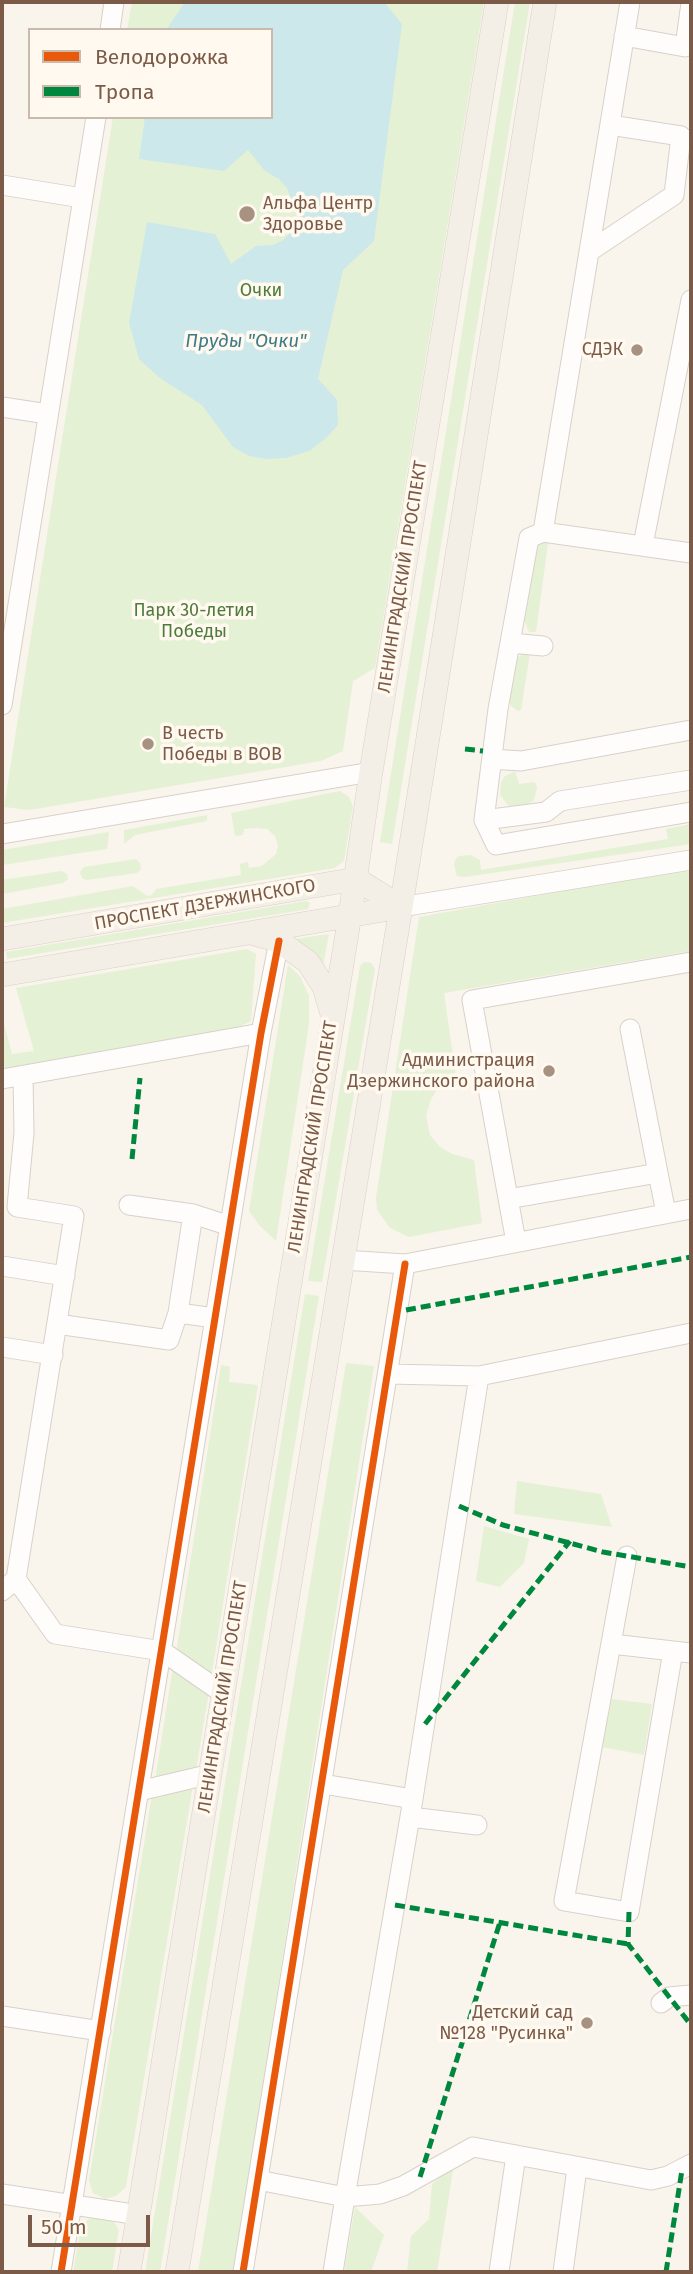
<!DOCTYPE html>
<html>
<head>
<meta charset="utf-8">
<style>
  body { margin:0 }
  #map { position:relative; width:693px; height:2274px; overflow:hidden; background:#f9f4ec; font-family:"Fira Sans",sans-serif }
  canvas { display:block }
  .frame { position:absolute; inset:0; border:4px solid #7b5b48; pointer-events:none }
  .legend { position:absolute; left:28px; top:28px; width:245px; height:91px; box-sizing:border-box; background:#fff9ef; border:2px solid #cabaac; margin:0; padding:9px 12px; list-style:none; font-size:21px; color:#7b5b48 }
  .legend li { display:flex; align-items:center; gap:14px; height:35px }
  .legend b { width:35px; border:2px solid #cabaac }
  .scale { position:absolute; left:28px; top:2215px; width:122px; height:32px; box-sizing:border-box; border:4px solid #7b5b48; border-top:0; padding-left:9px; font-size:21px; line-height:24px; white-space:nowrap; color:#7b5b48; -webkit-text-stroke:5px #fff9ef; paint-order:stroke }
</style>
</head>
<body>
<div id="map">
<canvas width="693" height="2274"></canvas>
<div class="frame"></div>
<ul class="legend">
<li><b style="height:9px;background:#e8590c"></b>Велодорожка</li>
<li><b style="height:9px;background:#00873e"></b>Тропа</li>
</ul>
<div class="scale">50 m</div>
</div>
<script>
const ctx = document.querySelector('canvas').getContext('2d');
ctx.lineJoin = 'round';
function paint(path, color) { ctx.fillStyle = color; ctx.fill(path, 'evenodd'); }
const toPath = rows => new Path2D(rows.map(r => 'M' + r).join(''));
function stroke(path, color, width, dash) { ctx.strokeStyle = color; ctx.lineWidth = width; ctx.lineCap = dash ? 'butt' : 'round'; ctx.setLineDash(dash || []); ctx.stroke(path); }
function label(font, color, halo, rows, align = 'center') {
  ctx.font = font + ' "Fira Sans",sans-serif'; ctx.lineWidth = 7; ctx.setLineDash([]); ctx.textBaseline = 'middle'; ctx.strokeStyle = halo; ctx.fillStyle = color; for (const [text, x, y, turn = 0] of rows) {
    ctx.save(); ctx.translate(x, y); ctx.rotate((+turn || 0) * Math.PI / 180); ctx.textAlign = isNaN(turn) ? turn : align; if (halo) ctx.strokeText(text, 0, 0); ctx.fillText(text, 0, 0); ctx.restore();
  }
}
paint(toPath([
  [132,2,484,2,375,668,353,681,343,751,321,761,29,810,4,807,113,117,271,117,271,30,127,30],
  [515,2,530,2,392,844,380,842],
  [549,536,536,632,529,632,523,617,534,552,541,540],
  [525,652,530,653,521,710,518,711,511,706,509,699,516,659],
  [515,771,519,784,535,782,537,788,534,800,525,807,513,808,508,805,500,795,501,783,504,777],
  [340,791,349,797,353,806,344,861,335,868,2,923,2,909,133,886,147,896,152,895,156,889,241,875,240,864,248,862,249,868,262,866,276,854,278,846,275,836,267,829,256,828,244,829,243,835,235,836,231,813],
  [207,815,207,821,135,835,124,844,124,830],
  [691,824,691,844,465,877,457,876,454,865,455,860,459,856,471,855,480,860,481,870,668,839,666,829],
  [109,832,107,849,2,865,2,850],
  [136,859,140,863,141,869,137,873,87,880,82,878,80,872,84,867],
  [679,870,691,872,691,951,444,993,456,1076,439,1087,431,1099,426,1116,430,1135,440,1147,452,1154,474,1160,482,1223,409,1237,390,1228,377,1210,376,1198,419,917],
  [62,871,67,874,68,879,63,883,2,894,2,880],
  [306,901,310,903,308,909,7,959,6,952],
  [329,934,322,972,295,939],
  [247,949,256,954,251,1021,239,1027,2,1069,2,1016,12,1054,34,1051,16,988],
  [364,962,371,963,375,969,322,1282,308,1281,360,966],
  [288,965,300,976,309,996,309,1024,276,1241,260,1226,249,1211],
  [305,1294,319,1296,160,2272,145,2272],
  [346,1363,374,1366,234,2272,198,2272],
  [221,1365,230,1367,229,1382,258,1385,211,1679,176,1653],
  [517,1481,601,1494,612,1527,514,1514],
  [484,1526,529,1539,524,1563,500,1587,476,1581],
  [173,1667,209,1692,196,1770,155,1780],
  [612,1699,652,1704,644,1755,602,1747],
  [193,1785,126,2187,116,2196,105,2199,93,2193,89,2180,152,1795],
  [454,2164,437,2272,407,2272,411,2236,429,2219,432,2184],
  [355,2207,384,2235,371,2272,344,2272],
  [103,2214,114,2222,119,2230,112,2272,73,2272,81,2226,90,2218]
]), '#e5f1d5');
paint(toPath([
  [185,2,384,2,402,24,374,241,343,270,318,379,337,400,338,425,325,439,309,451,286,458,266,459,249,456,233,447,202,405,160,378,139,359,129,323,147,222,215,234,231,264,256,246,273,245,283,240,293,230,298,217,287,188,279,179,265,171,248,150,224,171,139,159,145,117,271,117,271,30,166,30]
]), '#cce8eb');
const minor = toPath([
  [630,2,543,532,529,538,498,709,484,820,496,845,691,812],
  [110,30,114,2],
  [624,36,685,47,691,3],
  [2,185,82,198],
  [590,251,674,195,681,136,610,125],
  [2,407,48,414],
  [543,532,691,553],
  [643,545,691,300],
  [510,643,543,646],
  [2,705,96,117],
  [492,759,521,761,691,730],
  [484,820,546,812,560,801,691,780],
  [2,834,371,772],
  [401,907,691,860],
  [630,1029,658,1173],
  [2,1079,261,1033],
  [508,1199,658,1173,666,1213],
  [129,1205,193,1214,178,1313],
  [193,1214,230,1226],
  [516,1242,472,1000,691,962],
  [343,1260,405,1264,691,1209],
  [2,1266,65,1276],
  [57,1324,169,1340,178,1313,215,1318],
  [2,1347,53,1355],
  [388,1374,479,1376,691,1333],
  [627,1556,564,1901,629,1912,673,1651,691,1653],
  [16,1579,55,1634,162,1651,224,1694],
  [2,1591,16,1579,74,1216,17,1207,24,1133,23,1076],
  [612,1644,673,1651],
  [139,1791,211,1774],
  [413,1799,479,1376],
  [410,1817,477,1825],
  [661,2003,669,1997,691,1995],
  [2,2016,101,2031],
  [258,2180,345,2197,413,1799,323,1784],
  [2,2194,139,2215],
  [61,2272,261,1033,279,941],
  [243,2272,405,1264],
  [333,2272,345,2197,380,2194,403,2186,473,2147,651,2180,668,2176,691,2164],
  [499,2272,516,2155],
  [563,2272,577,2168]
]);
const major = toPath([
  [254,934,279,941,308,962,324,987,331,1011],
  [2,939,356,879,401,907],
  [2,975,401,907],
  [129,2272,350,915,371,772,497,2],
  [177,2272,401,907,545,2]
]);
stroke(minor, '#d8d1ca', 21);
stroke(major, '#dad1c9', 24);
stroke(minor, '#fefdfc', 19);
stroke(major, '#f3eee6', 23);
stroke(toPath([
  [465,749,483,751],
  [132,1159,140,1078],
  [406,1310,691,1257],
  [459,1506,503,1525,603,1552,691,1567],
  [425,1724,570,1541],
  [395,1905,628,1944],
  [629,1912,628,1944,691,2025],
  [420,2177,500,1922],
  [666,2272,682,2170]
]), '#00873e', 5, [10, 5]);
stroke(toPath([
  [61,2272,261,1033,279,941],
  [243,2272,405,1264]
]), '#e8590c', 7);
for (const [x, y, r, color] of [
  [247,214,9,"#a79181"],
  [637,350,7,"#a79181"],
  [148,744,7,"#a79181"],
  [549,1071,7,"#a79181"],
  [587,2023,7,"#a79181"]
]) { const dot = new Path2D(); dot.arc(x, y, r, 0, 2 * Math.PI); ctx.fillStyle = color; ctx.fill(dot); stroke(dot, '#fff9ef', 2.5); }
label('18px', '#7b5b48', '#fff9ef', [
  ["Альфа Центр",263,204,"left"],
  ["Здоровье",263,225,"left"],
  ["СДЭК",623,350],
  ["В честь",162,734,"left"],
  ["Победы в ВОВ",162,755,"left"],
  ["Администрация",535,1061],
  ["Дзержинского района",535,1082],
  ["Детский сад",573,2013],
  ["№128 \"Русинка\"",573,2034]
], 'right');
label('18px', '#4e7c3c', '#fff9ef', [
  ["Очки",261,291],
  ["Парк 30-летия",194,611],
  ["Победы",194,632]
]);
label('18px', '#7b5b48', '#fff9ef', [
  ["ЛЕНИНГРАДСКИЙ ПРОСПЕКТ",403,577,-81],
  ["ПРОСПЕКТ ДЗЕРЖИНСКОГО",205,905,-10],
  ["ЛЕНИНГРАДСКИЙ ПРОСПЕКТ",313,1137,-81],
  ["ЛЕНИНГРАДСКИЙ ПРОСПЕКТ",223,1697,-81]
]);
label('italic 19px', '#3c7c89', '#fff9ef', [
  ["Пруды \"Очки\"",246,342]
]);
</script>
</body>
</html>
